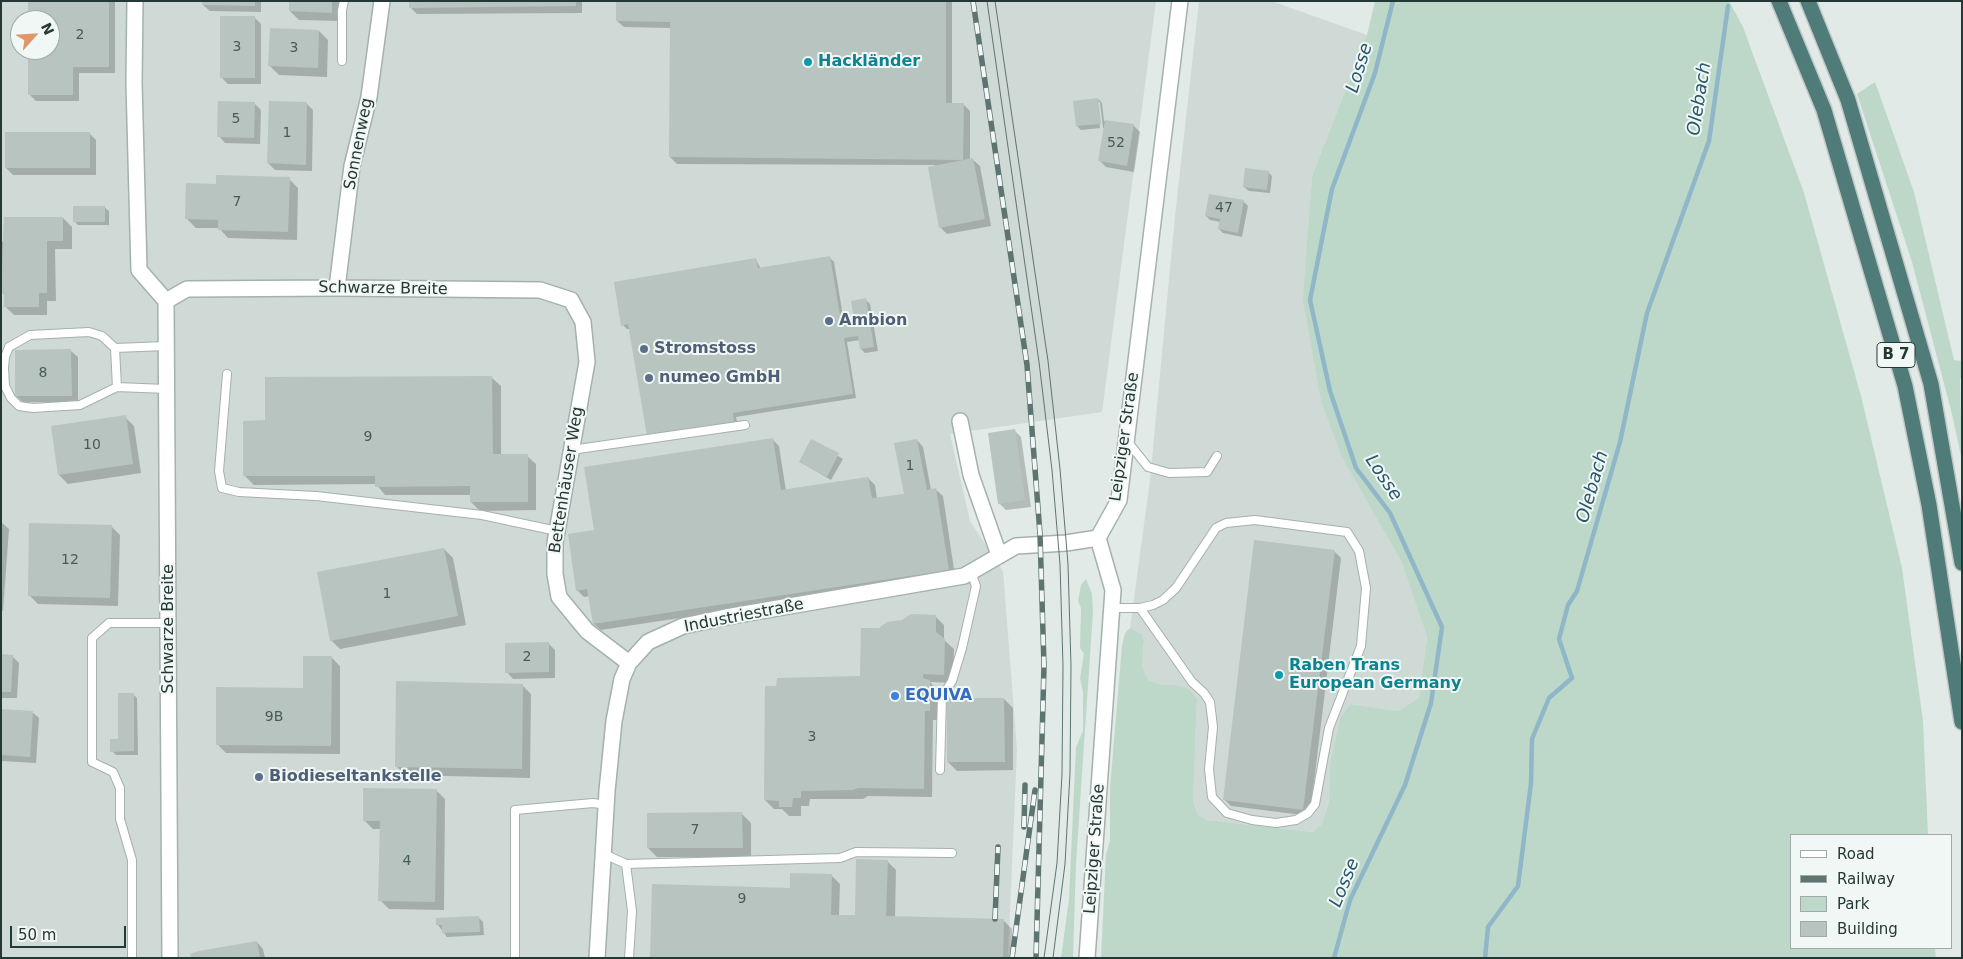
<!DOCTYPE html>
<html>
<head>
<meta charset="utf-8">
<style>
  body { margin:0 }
  #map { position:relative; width:1963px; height:959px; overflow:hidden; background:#e1eae7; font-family:"DejaVu Sans",sans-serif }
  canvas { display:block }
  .frame { position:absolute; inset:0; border:2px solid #243835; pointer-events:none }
  .legend { position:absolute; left:1790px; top:834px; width:162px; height:115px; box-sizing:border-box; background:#f1f7f5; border:1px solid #9faba8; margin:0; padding:6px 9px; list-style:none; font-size:15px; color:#243835 }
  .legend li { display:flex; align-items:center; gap:10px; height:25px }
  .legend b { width:25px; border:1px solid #9faba8 }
  .north { position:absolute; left:10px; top:10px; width:50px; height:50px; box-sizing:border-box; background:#f1f7f5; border:1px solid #9faba8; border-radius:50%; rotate:64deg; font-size:14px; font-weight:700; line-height:20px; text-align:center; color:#243835 }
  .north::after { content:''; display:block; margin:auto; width:18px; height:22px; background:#e09669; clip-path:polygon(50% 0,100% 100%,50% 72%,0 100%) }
  .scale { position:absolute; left:10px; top:926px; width:116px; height:22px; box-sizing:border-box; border:2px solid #243835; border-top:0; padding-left:6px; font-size:15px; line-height:18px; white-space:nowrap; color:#243835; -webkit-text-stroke:4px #f1f7f5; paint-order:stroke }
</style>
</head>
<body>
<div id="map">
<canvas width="1963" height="959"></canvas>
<div class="frame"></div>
<ul class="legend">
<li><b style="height:6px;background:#fff"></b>Road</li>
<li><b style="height:6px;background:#5e7471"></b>Railway</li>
<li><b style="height:14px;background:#bdd8c8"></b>Park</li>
<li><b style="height:14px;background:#b7c4c0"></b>Building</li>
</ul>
<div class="north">N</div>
<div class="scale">50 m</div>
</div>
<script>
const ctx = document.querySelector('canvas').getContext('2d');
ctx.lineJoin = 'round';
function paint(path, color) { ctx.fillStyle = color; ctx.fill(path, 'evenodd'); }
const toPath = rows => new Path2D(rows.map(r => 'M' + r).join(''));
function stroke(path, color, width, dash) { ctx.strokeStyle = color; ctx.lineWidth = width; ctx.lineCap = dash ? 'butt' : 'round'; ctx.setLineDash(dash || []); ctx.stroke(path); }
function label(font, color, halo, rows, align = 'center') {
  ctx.font = font + ' "DejaVu Sans",sans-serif'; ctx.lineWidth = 4; ctx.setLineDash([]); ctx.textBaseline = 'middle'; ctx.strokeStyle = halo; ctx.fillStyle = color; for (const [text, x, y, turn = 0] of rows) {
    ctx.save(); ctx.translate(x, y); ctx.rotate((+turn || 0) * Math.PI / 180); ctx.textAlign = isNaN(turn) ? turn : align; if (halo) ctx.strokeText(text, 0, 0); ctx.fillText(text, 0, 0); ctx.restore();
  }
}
paint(toPath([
  [1,1,1156,1,1102,412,950,434,970,521,1003,571,1017,750,1008,958,1,958],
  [20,20,50,20,50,50,20,50],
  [1199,1,1271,1,1367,35,1312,176,1308,236,1342,455,1402,563,1427,637,1419,698,1398,711,1350,704,1340,718,1330,763,1329,802,1322,824,1313,832,1207,820,1198,815,1193,802,1197,699,1175,685,1161,685,1148,680,1142,668,1144,640,1142,634,1130,628,1150,480,1175,216]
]), '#cfd9d6');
paint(toPath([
  [1375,1,1729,1,1743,27,1804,193,1861,396,1902,568,1923,721,1928,835,1792,835,1792,948,1935,948,1936,958,1101,958,1106,854,1110,841,1110,788,1122,645,1125,633,1130,628,1142,634,1144,640,1142,667,1148,680,1161,685,1175,685,1189,689,1197,699,1193,802,1198,815,1207,820,1313,832,1322,824,1329,802,1330,763,1340,718,1350,704,1398,711,1419,698,1427,637,1402,563,1341,455,1321,400,1303,299,1312,176,1367,35],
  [1875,82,1914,192,1954,360,1962,361,1962,379,1960,379,1962,461,1952,414,1912,262,1857,94],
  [1086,579,1092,594,1093,612,1076,863,1073,958,1061,958,1069,899,1076,747,1083,731,1083,692,1080,678,1084,654,1080,648,1081,608,1078,601,1081,585]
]), '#bdd8c8');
paint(toPath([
  [30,1,115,1,115,73,79,73,79,101,36,101,30,95,30,50,50,50,50,20,30,20],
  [203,1,261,1,261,12,210,11,203,5],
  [290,1,341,1,340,21,299,20,290,11],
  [410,1,582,1,582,13,417,14,410,7],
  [617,1,952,1,952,104,963,104,970,111,970,160,973,160,980,166,991,226,947,234,940,227,935,165,677,164,670,157,671,28,624,27,617,21],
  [255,18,261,24,261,84,228,84,221,77],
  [319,31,328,40,327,77,279,75,270,66],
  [1098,99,1102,103,1104,121,1133,125,1140,132,1134,172,1106,167,1100,161,1105,128,1103,128,1100,102,1097,102,1100,128,1081,130,1077,126],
  [254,103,261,110,260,144,225,143,219,136],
  [307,104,313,110,312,171,275,170,268,163],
  [89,133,96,140,96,175,13,175,6,168],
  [1268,172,1272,176,1270,193,1249,191,1244,187],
  [289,179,298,188,297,240,228,238,219,228,196,228,187,219,217,185],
  [1244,202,1248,206,1242,237,1223,233,1219,229,1220,222,1210,220,1206,216],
  [104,207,109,211,109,225,78,225,74,221],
  [63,218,72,227,72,249,55,249,56,301,47,301,47,315,14,315,5,306,5,296,2,292,1,242],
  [830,258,834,262,844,322,856,320,866,300,870,304,878,351,865,353,861,349,860,340,847,342,856,398,736,417,738,426,652,440,630,329,627,329,623,325,756,260,761,269],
  [71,351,78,357,78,402,23,402,16,396],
  [492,378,501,386,501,456,527,456,536,464,536,510,480,511,471,502,471,495,385,495,376,484,254,485,245,476,266,422],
  [125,417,134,426,141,473,68,484,59,475],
  [1015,431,1021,437,1031,507,1006,510,999,503],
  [772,439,779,446,786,491,868,478,875,485,877,499,905,495,917,440,923,447,931,490,936,490,943,496,955,576,601,630,594,624,590,596,584,597,577,590,596,531],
  [812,440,843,459,831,480,800,462],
  [1,522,9,529,3,611,1,611],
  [111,526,120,535,118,606,38,604,29,595],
  [444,549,453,558,466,625,340,649,331,640],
  [1334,551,1341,558,1310,816,1231,806,1225,800],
  [935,616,944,625,944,640,954,649,953,683,930,682,938,691,938,720,933,720,932,797,868,796,863,799,810,799,809,806,801,806,801,816,789,816,782,809,774,809,765,800,778,687,861,677,879,629],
  [548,643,555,650,555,678,513,679,507,672],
  [1,656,12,656,19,663,17,698,1,698],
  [331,657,340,666,340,754,226,753,217,744,304,689],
  [522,685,531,694,530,778,405,775,396,766],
  [133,694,137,698,138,755,116,755,112,751,119,740],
  [1004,699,1013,708,1013,770,957,771,948,762],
  [1,710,32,712,39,718,36,763,1,761],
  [436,790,445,799,444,910,389,909,380,900,381,829,373,829,364,820],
  [742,814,751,823,751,857,657,857,648,848],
  [887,861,896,870,895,918,1003,920,1012,929,1011,958,652,958,791,889,831,875,840,884,839,916,856,916],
  [479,918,483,922,484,935,447,937,438,925],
  [257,942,263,949,265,958,193,958]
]), '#0003');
stroke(toPath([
  [1334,958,1350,900,1405,785,1431,703,1442,627,1390,513,1356,468,1330,391,1310,300,1332,189,1375,73,1393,1],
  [1485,958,1488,927,1518,886,1531,783,1532,739,1549,698,1572,678,1559,639,1568,605,1577,591,1620,442,1647,313,1709,141,1728,6]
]), '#90b7c8', 4.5);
paint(toPath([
  [28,1,109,1,109,67,73,67,73,95,28,95,28,50,50,50,50,20,28,20],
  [202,1,255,1,255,6,202,5],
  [289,1,332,1,332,13,289,11],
  [409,1,576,1,576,6,409,8],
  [616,1,946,1,946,103,964,103,963,160,669,157,670,22,616,21],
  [220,16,255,16,255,78,220,78],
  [270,28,319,30,318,68,268,66],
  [1098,98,1101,124,1076,126,1073,101],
  [218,101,255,102,254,138,217,137],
  [269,101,307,102,306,165,267,163],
  [1105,120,1134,124,1127,166,1098,161],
  [5,132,90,132,90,168,5,168],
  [973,158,985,219,939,228,928,167],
  [1245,168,1269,171,1267,190,1243,187],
  [216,175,290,177,288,232,218,230,218,220,185,219,186,183,216,184],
  [1209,194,1244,200,1238,233,1218,229,1220,219,1205,216],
  [73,206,105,206,105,222,73,222],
  [4,217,63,217,63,241,47,241,47,293,39,293,39,307,4,307,4,293,1,293],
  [830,256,841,321,854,319,851,301,866,298,874,347,860,349,858,336,844,338,853,394,733,413,734,422,647,436,628,324,621,326,614,282,756,258,758,268],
  [71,349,72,396,15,396,15,350],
  [492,376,493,454,528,454,528,502,470,502,470,486,375,487,375,476,243,476,243,421,265,420,265,377],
  [126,415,133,464,58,475,51,426],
  [1015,429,1025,500,998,504,988,433],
  [773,438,781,490,868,477,872,498,904,494,894,443,917,439,927,490,936,488,949,570,593,624,587,589,576,591,568,534,594,530,584,467],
  [811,439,839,453,827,477,799,462],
  [29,523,112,525,110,598,28,596],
  [1254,540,1335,550,1303,810,1223,800],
  [444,548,458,616,330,641,317,572],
  [911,614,936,615,936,632,945,639,944,675,923,674,923,678,930,680,930,711,925,711,924,789,858,788,853,790,801,791,801,798,793,798,792,807,779,807,779,801,764,800,765,686,776,686,777,678,860,676,861,628,879,628,887,622,902,620],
  [549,642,549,672,505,673,505,643],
  [1,654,13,655,11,692,1,692],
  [303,656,332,656,331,746,216,745,216,687,303,688],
  [396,681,523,684,522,769,395,767],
  [118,693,134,693,134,751,110,752,110,739,118,739],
  [947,698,1004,698,1005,762,947,762],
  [1,709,33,711,30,757,1,755],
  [363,788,437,789,435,902,378,901,380,821,363,821],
  [742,812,743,848,647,848,647,813],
  [856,859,888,860,886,916,1004,919,1003,958,650,958,652,884,790,888,790,873,832,874,831,915,855,915],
  [479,916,480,932,442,933,442,925,436,925,436,918],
  [257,941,260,958,191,958,190,954,199,951]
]), '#b7c4c0');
const service = toPath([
  [342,61,342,10,344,1],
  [115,348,102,336,89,332,30,335,9,347,5,357,4,368,5,386,11,398,19,406,33,408,80,405,117,387],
  [227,374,219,471,222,488,239,492,316,496,482,515,557,531],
  [166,389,117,387,115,348,166,346],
  [1127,441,1148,467,1169,473,1207,472,1217,456],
  [571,450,745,425],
  [1111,608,1140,608,1153,605,1163,600,1176,588,1216,528,1226,523,1255,520,1347,532,1359,551,1366,588,1361,646,1329,728,1315,804,1308,813,1296,820,1276,823,1252,820,1227,813,1212,797,1209,769,1213,727,1210,702,1204,693,1192,682,1140,608],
  [940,770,942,697,952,681,962,648,976,586,971,572],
  [604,854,626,864,840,858,856,852,952,853],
  [626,864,632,911,629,958],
  [132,958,132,860,120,819,120,788,113,772,92,762,92,638,109,623,169,623],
  [515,958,515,810,593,803,607,805]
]);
const minor = toPath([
  [135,1,134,83,139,270,166,301,187,289,337,288,540,290,571,300,583,322,587,362,555,543,555,574,559,597,587,631,629,663],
  [337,288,352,166,369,97,382,1],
  [166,301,170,958],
  [960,421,971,475,999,555],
  [597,958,607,791,614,721,622,679,629,663,648,642,683,626,726,617,964,576,1016,546,1066,543,1098,538,1113,590,1087,958]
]);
const tertiary = toPath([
  [1098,538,1119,500,1180,1]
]);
const trunk = toPath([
  [1779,1,1824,110,1905,386,1929,505,1962,722],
  [1808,1,1848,100,1931,384,1962,563]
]);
stroke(service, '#a5b1ae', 10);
stroke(minor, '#a5b1ae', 18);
stroke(tertiary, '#a5b1ae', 18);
stroke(trunk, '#c2c7c6', 18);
stroke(service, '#fff', 8);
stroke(minor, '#fff', 15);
stroke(tertiary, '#fff', 15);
stroke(trunk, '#4f7c78', 15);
stroke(toPath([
  [987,1,1039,362,1052,470,1060,564,1063,666,1062,774,1057,863,1044,958],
  [995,1,1048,361,1060,469,1068,564,1071,666,1070,773,1065,864,1053,958]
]), '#5e7471', 1);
const rail = toPath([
  [973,1,1027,365,1040,534,1044,666,1036,958],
  [1024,827,1025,785],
  [995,919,998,847],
  [1012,958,1035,790]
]);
stroke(rail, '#5e7471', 5.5);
stroke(rail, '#f1f7f5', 4, [11]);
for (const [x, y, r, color] of [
  [808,62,5,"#0f9aa8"],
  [829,321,5,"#5c6f8a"],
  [644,349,5,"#5c6f8a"],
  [649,378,5,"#5c6f8a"],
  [1279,675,5,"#0f9aa8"],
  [895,696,5,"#3f7fe0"],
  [259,777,5,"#5c6f8a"]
]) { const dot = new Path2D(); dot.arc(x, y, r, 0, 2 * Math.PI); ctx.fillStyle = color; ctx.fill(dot); stroke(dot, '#f1f7f5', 2); }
label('14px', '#495b58', null, [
  ["2",80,35],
  ["3",237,47],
  ["3",294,48],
  ["5",236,119],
  ["1",287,133],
  ["52",1116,143],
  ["7",237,202],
  ["47",1224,208],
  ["8",43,373],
  ["9",368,437],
  ["10",92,445],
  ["1",910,466],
  ["12",70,560],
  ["1",387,594],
  ["2",527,657],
  ["9B",274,717],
  ["3",812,737],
  ["7",695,830],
  ["4",407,861],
  ["9",742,899]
]);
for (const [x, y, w] of [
  [1896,355,38]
]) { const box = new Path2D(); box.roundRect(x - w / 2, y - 12.5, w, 25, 4); ctx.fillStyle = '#f1f7f5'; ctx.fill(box); stroke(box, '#243835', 1); }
label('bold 15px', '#243835', null, [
  ["B 7",1896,355]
]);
label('bold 16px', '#0d838f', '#f1f7f5', [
  ["Hackländer",818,62],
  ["Raben Trans",1289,666],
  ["European Germany",1289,684]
], 'left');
label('16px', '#243835', '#f1f7f5', [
  ["Sonnenweg",359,144,-79],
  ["Schwarze Breite",383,289,1],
  ["Leipziger Straße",1125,437,-82],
  ["Bettenhäuser Weg",567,480,-81],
  ["Industriestraße",744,616,-11],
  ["Schwarze Breite",169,629,-90],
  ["Leipziger Straße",1095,849,-86]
]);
label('bold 16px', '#4e5e75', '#f1f7f5', [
  ["Ambion",839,321],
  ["Stromstoss",654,349],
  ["numeo GmbH",659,378],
  ["Biodieseltankstelle",269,777]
], 'left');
label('bold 16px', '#366cbe', '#f1f7f5', [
  ["EQUIVA",905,696]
], 'left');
label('italic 18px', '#26576c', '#f1f7f5', [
  ["Losse",1360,68,-73],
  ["Olebach",1700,99,-81],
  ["Losse",1383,478,56],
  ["Olebach",1593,487,-74],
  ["Losse",1345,883,-68]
]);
</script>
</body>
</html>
